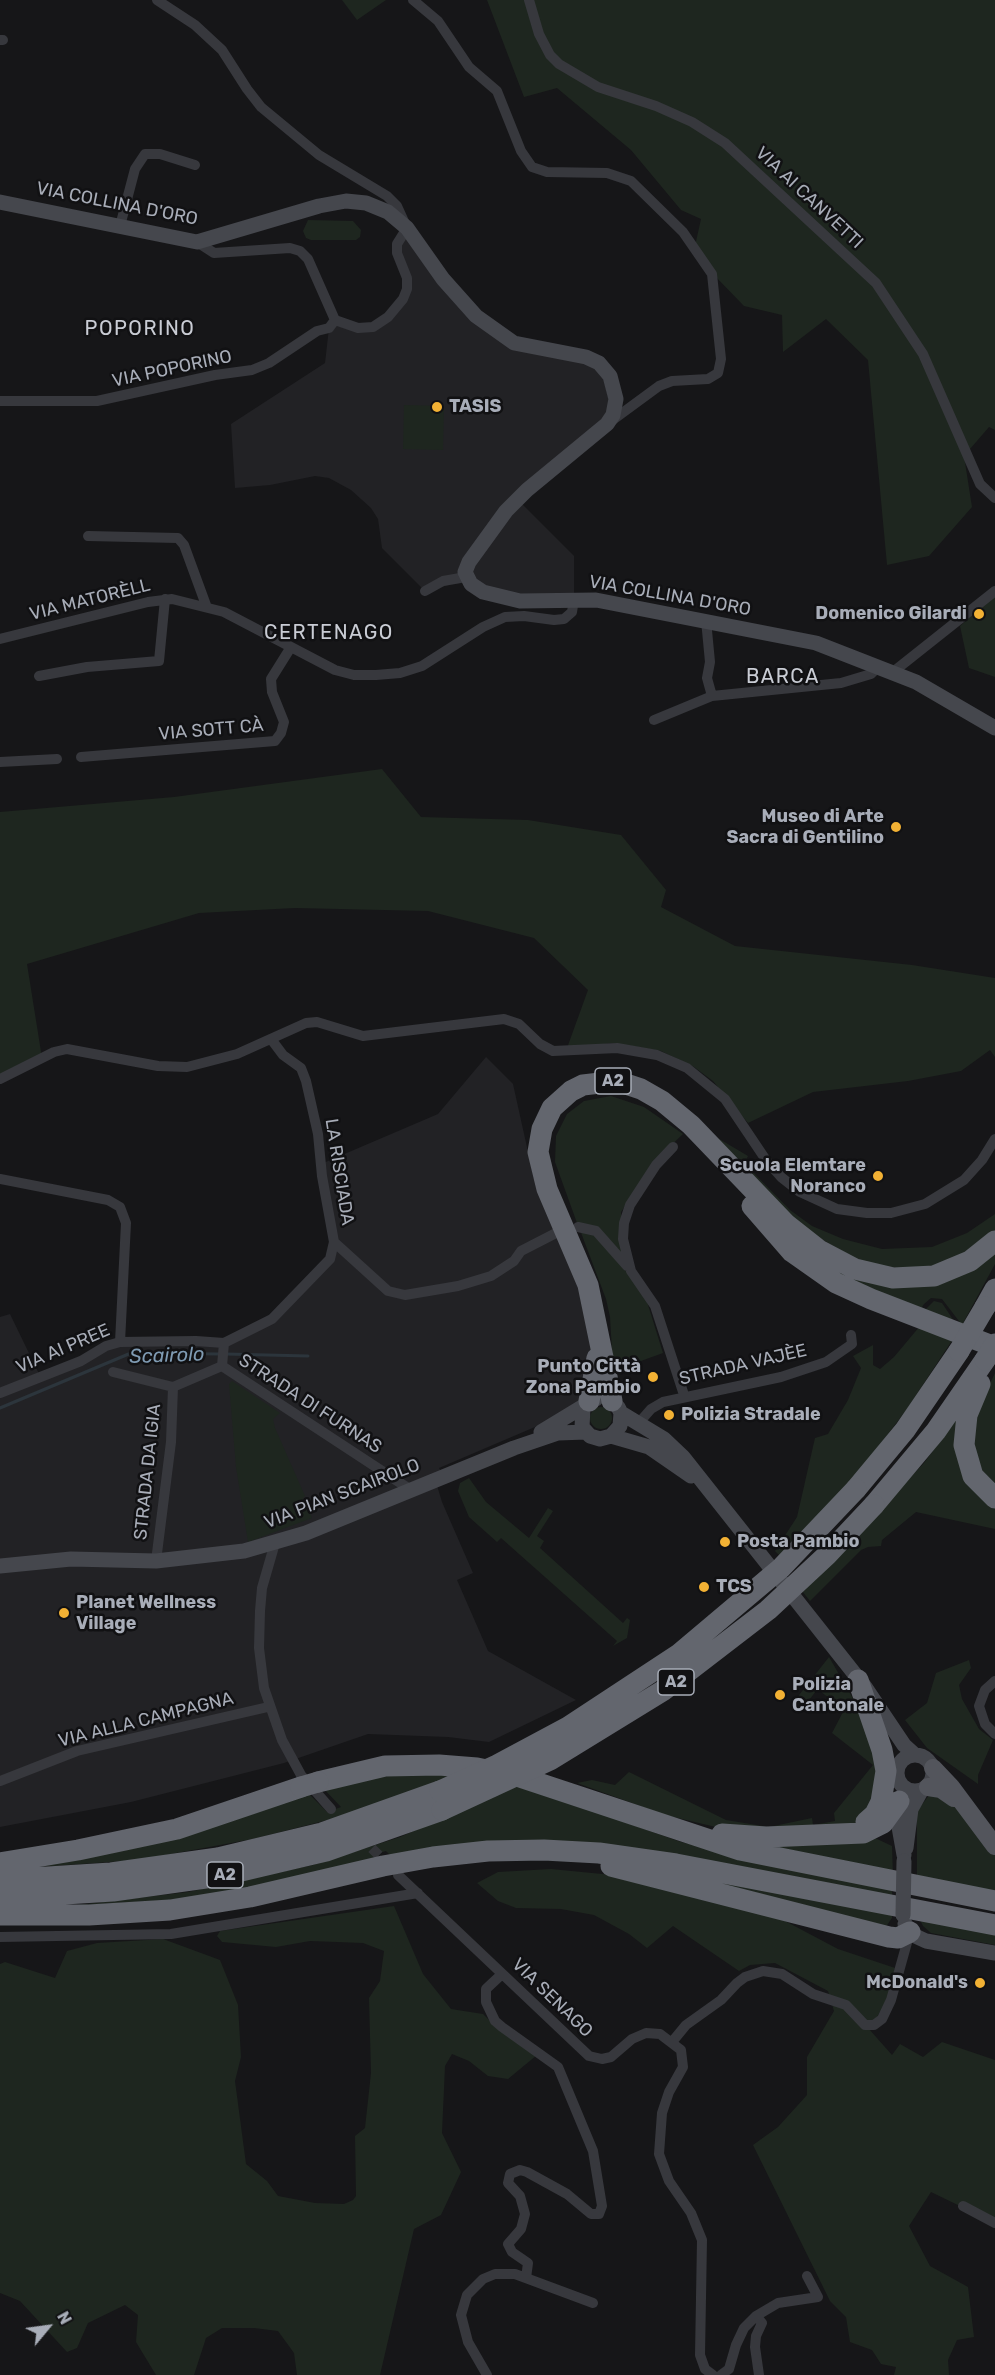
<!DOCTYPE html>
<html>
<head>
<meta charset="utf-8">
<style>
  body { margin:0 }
  #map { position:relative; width:995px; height:2375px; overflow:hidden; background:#161618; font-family:Rubik,sans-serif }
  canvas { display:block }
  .north { position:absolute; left:18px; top:2297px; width:60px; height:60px; -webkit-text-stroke:4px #111113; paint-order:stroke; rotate:61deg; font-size:16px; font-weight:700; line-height:24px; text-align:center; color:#a8adb8 }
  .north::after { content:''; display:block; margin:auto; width:21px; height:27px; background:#a8adb8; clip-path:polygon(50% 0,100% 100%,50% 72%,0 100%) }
</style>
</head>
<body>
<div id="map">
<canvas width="995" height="2375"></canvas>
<div class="north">N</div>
</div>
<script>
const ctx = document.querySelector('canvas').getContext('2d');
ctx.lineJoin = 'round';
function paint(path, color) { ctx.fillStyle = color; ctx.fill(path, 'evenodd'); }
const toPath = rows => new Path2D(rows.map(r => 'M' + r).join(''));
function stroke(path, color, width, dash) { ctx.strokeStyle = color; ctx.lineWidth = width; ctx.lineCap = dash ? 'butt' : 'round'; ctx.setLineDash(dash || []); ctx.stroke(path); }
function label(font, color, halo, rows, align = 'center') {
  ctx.font = font + ' Rubik,sans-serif'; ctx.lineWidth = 5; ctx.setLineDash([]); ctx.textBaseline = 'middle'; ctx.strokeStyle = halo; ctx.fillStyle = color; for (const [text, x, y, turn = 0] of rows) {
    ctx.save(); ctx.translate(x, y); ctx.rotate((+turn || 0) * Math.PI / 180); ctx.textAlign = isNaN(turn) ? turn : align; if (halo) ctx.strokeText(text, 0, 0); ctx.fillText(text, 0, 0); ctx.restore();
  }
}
paint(toPath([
  [407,228,443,279,514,343,599,363,613,415,517,499,574,556,574,599,520,601,468,580,425,591,382,548,378,519,371,508,351,490,329,478,315,476,270,485,235,488,231,424,325,363,329,328,335,320,373,327,407,289,397,253],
  [486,1057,513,1084,534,1179,578,1283,590,1331,592,1363,587,1390,570,1412,439,1468,443,1475,435,1479,442,1502,473,1573,457,1580,488,1651,576,1700,489,1742,448,1737,368,1734,284,1763,131,1802,0,1827,0,1317,10,1314,41,1378,120,1342,224,1343,272,1319,330,1259,334,1242,321,1164,438,1114]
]), '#222225');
paint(toPath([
  [342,0,386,0,357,20],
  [487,0,995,0,995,430,989,427,964,456,972,507,929,556,887,565,868,360,826,319,783,352,782,315,744,306,712,273,695,246,701,219,681,210,631,150,557,88,524,97],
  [308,220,353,221,361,230,360,237,356,240,311,240,306,238,303,231],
  [404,405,444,406,443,450,403,449],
  [995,595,995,677,969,668,960,626],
  [382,769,421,817,528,820,621,835,666,890,661,907,735,946,912,965,995,978,995,1057,990,1050,961,1071,908,1081,813,1092,748,1123,713,1081,694,1067,661,1051,613,1043,567,1048,588,990,534,938,428,911,295,908,199,913,27,964,42,1058,0,1079,0,812,174,797],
  [611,1096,644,1107,683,1134,662,1154,621,1212,624,1257,577,1223,555,1162,556,1136,567,1114,584,1101],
  [716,1137,748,1156,745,1162,748,1167,790,1210,812,1226,843,1239,882,1249,932,1247,967,1233,995,1214,995,1232,979,1247,930,1270,868,1266,804,1229],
  [781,1229,864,1279,995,1254,995,1264,962,1325,942,1299,931,1298,924,1304,922,1307,926,1309,934,1301,942,1303,958,1327,846,1282],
  [580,1230,594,1233,644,1292,663,1353,627,1366,613,1368,610,1317,606,1299],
  [920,1326,953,1339,907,1409,859,1472,780,1556,775,1551,797,1517,815,1438,828,1434,848,1400,861,1368,853,1356,873,1345,873,1365,880,1369,894,1357],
  [995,1373,995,1489,973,1458,974,1416],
  [232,1381,280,1413,273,1419,275,1428,305,1496,303,1498,312,1518,248,1542,236,1467,229,1384],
  '590 1418a11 11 0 1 1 22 0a11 11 0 1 1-22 0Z',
  [964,1408,962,1420,995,1503,995,1529,916,1512,882,1540,881,1546,868,1547,861,1550,810,1601,802,1591,924,1463],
  [469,1478,486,1502,529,1538,548,1508,553,1511,537,1536,544,1541,540,1548,623,1623,627,1618,630,1620,627,1638,613,1646,617,1641,501,1538,497,1542,469,1517,458,1491,460,1483],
  [829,1657,862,1714,874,1744,876,1744,882,1764,881,1784,876,1804,867,1816,855,1823,840,1827,793,1831,720,1828,665,1815,577,1783,592,1780,615,1785,629,1772,726,1820,769,1827,812,1818,813,1825,835,1821,834,1813,873,1765,832,1733,844,1710,820,1691,816,1691,800,1712,792,1704],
  [969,1660,971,1668,959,1685,962,1699,979,1729,993,1740,978,1775,978,1784,927,1748,905,1720,927,1703,936,1673],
  [459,1773,359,1812,253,1839,138,1860,25,1868,307,1792,327,1812,341,1807,322,1787,370,1775],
  [520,1785,681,1842,892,1887,892,1899,660,1854,391,1856,386,1851,373,1855,377,1859,219,1897,69,1906,188,1892,313,1865,400,1837],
  [930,1794,948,1797,995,1854,995,1895,917,1879,917,1811],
  [875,1838,892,1846,893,1876,732,1840],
  [640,1864,892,1911,892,1918,885,1928],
  [551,1869,633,1877,768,1912,838,1949,895,1968,887,2002,869,2029,892,2055,900,2044,923,2057,942,2042,995,2060,995,2223,931,2192,909,2226,930,2266,968,2287,974,2337,957,2340,948,2360,949,2375,894,2375,896,2367,881,2364,872,2350,850,2342,846,2317,830,2301,753,2145,778,2127,807,2095,807,2057,834,2011,828,1991,775,1963,750,1965,739,1971,673,1926,647,1948,629,1934,594,1915,561,1909,516,1908,498,1901,477,1883,498,1872],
  [394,1906,423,1974,451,2009,483,2014,494,2025,537,2055,508,2079,488,2076,469,2061,452,2054,445,2066,442,2133,461,2172,441,2215,414,2229,380,2375,297,2375,294,2353,278,2331,254,2328,222,2328,206,2338,194,2375,156,2375,136,2342,138,2315,125,2305,88,2323,77,2348,67,2352,20,2301,0,2293,0,1964,5,1962,55,1978,67,1951,97,1943,163,1939,220,1960,238,2005,241,2057,235,2081,246,2164,267,2181,278,2196,315,2203,344,2204,353,2200,356,2196,355,2136,365,2128,371,2073,369,1998,380,1981,384,1951,363,1943,310,1941,276,1947,222,1942,217,1936,220,1931],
  [918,1916,995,1931,995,1945,931,1933,923,1926]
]), '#1e261f');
stroke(toPath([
  [226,1354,308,1356],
  [0,1408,131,1353,219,1354]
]), '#2c353c', 3);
stroke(toPath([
  [361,1838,389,1865]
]), '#333438', 10, [10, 5]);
stroke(toPath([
  [157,0,195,25,222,50,247,89,261,107,319,155,387,196,397,206,407,228,397,244,397,253,407,278,407,289,403,299,388,317,373,327,358,328,335,320,308,259,300,251,290,248,214,253,197,242],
  [413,0,438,21,469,67,497,91,521,151,532,167,547,172,607,173,631,181,683,232,712,274,721,359,718,373,708,379,672,381,659,386,610,422],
  [529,0,539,34,550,55,559,64,598,87,656,106,692,122,725,143,876,283,923,354,980,484,995,498],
  [0,40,3,40],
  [120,226,135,169,145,154,160,154,195,165],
  [0,401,97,401,215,375,252,370,269,363,317,331,329,328,335,320],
  [88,536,178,538,184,545,206,605],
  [425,591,443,581,466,577],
  [0,639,148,602,172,599,224,612,335,670,354,675,376,675,400,673,422,666,483,627,505,617,524,616,554,620,564,619,572,612,574,599],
  [893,672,995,591],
  [39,676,87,667,159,661,165,599],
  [712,696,841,683,871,674,879,666],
  [654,720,712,696,707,678,710,662,706,620],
  [81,757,275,741,281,733,284,722,272,692,271,679,291,647],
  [0,762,57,759],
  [0,1079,54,1052,67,1049,158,1066,187,1067,237,1054,306,1023,317,1022,363,1036,504,1019,519,1024,540,1044,553,1051,617,1048,657,1055,687,1068,725,1099,766,1160,781,1177,800,1192,837,1209,867,1213,891,1213,925,1204,964,1180,982,1160,995,1139],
  [673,1147,656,1165,630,1205,624,1223,623,1239,631,1271,655,1306,684,1395],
  [0,1179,108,1200,120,1207,126,1223,120,1342],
  [578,1227,596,1231,627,1266],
  [334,1242,388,1291,405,1295,458,1286,491,1276,514,1261,521,1251,556,1233],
  [224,1343,272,1319,330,1259,334,1242,322,1176,318,1134,306,1081,301,1068,283,1055,271,1039],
  [222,1366,411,1490],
  [222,1366,224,1343],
  [113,1372,173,1387,222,1366],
  [0,1393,81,1361,106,1346,120,1342,196,1341,224,1343],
  [637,1425,651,1409,663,1402,781,1377,826,1362,852,1344,851,1335],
  [275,1543,262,1588,260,1611,259,1648,264,1688,282,1740,301,1775,331,1809],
  [156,1561,171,1442,173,1387],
  [995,1681,985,1690,979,1706,985,1724,995,1734],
  [0,1781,77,1751,268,1707],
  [398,1875,589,2056,602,2059,611,2057,632,2039,646,2033,660,2034,681,2050,683,2067,669,2092,662,2113,659,2154,669,2181,691,2213,702,2240,700,2355,705,2369,713,2375],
  [0,1937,171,1934,418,1893],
  [502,1974,486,1989,486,2002,495,2021,502,2027,558,2067,593,2151,602,2206,599,2214,591,2214,567,2194,527,2172,520,2170,510,2174,508,2183,520,2196,525,2214,521,2229,508,2244,512,2252,528,2263,526,2278],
  [672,2042,686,2025,721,2000,737,1983,745,1977,763,1971,782,1974,813,1994,846,2005,865,2025,874,2025,882,2019,891,2000,910,1932],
  [963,2206,995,2223],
  [756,2316,762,2323,756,2336,755,2347,759,2375],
  [487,2375,468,2342,461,2315,467,2295,483,2279,495,2274,515,2274,593,2303],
  [721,2375,729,2369,736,2345,744,2328,756,2316,778,2303,818,2297,807,2276]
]), '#37383d', 10);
stroke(toPath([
  [0,202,197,242,319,206,346,201,366,203,388,212,407,228,443,279,476,316,514,343,586,357,599,363,610,376,616,399,613,415,607,424,527,490,506,511,469,562,465,572,471,584,483,592,520,601,596,600,816,643,916,682,995,728],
  [583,1408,582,1427,590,1436,600,1439,611,1436,620,1426,621,1413,618,1407],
  [621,1413,664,1439,683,1457,865,1687,904,1745,915,1755],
  [541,1432,597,1398],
  [611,1436,649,1447,691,1476],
  [0,1566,71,1559,156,1561,244,1551,306,1533,514,1448,558,1433,586,1432],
  '897 1773a18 18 0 1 1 36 0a18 18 0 1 1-36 0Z',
  [899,1799,899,1827,904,1855],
  [906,1848,911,1809,921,1791],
  [905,1924,913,1935,926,1941,995,1953]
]), '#45474d', 15);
stroke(toPath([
  [933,1768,951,1787,995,1846],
  [928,1787,941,1789,954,1798]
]), '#53555c', 18);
stroke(toPath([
  [752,1206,792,1252,836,1283,871,1299,995,1347],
  [985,1307,995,1289],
  [980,1384,967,1415,964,1445,973,1476,995,1498],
  [589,1401,597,1358],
  [612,1401,588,1285,547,1189,538,1152,542,1129,552,1108,571,1091,583,1085,617,1081,641,1089,662,1101,691,1125,786,1224,819,1250,855,1269,893,1278,934,1276,970,1261,995,1241],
  [856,1489,905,1430,959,1351],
  [874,1505,936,1431,985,1360],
  [858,1680,882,1750,886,1771,881,1802,875,1814,866,1822],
  [318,1782,385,1766,439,1765,477,1768,520,1777,740,1850,995,1901],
  [722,1834,766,1837,863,1833,883,1823,899,1801],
  [0,1863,78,1850,177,1829,301,1787],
  [611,1866,889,1937,898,1938,910,1932],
  [0,1880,111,1873,218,1858,322,1833,440,1791],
  [0,1898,113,1891,220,1876,326,1851,442,1810],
  [0,1915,89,1915,170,1910,250,1897,383,1866,433,1857,488,1851,544,1850,599,1853,676,1864,995,1925]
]), '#63666e', 21);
stroke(toPath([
  [903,1915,904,1861]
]), '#45474d', 15);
stroke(toPath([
  [959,1351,985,1307],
  [985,1360,995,1344],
  [301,1787,318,1782],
  [440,1791,497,1765,568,1727,679,1654,781,1568,856,1489],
  [442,1810,550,1760,664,1690,768,1610,827,1555,874,1505]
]), '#63666e', 21);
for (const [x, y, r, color] of [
  [437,407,6,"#f2b134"],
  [979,614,6,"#f2b134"],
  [896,827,6,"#f2b134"],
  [878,1176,6,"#f2b134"],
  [653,1377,6,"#f2b134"],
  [669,1415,6,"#f2b134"],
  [725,1542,6,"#f2b134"],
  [704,1587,6,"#f2b134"],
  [64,1613,6,"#f2b134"],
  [780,1695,6,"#f2b134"],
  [980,1983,6,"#f2b134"]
]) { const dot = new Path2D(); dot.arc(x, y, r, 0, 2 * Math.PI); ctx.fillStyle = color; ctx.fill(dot); stroke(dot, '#111113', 2); }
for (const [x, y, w] of [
  [613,1081,36],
  [676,1682,36],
  [225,1875,36]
]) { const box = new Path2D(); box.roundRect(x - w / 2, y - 13, w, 26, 4.5); ctx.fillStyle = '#111113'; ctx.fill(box); stroke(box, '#a8adb8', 1.5); }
label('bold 16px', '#a8adb8', null, [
  ["A2",613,1081],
  ["A2",676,1682],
  ["A2",225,1875]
]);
label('18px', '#a8adb8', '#111113', [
  ["VIA AI CANVETTI",809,198,43],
  ["VIA COLLINA D'ORO",117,204,11],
  ["VIA POPORINO",172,369,-12],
  ["VIA COLLINA D'ORO",670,596,10],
  ["VIA MATORÈLL",90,600,-14],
  ["VIA SOTT CÀ",211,730,-5],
  ["LA RISCIADA",339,1172,81],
  ["VIA AI PREE",63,1349,-23],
  ["STRADA VAJÈE",743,1365,-13],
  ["STRADA DI FURNAS",310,1404,33],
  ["STRADA DA IGIA",148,1472,-84],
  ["VIA PIAN SCAIROLO",342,1494,-21],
  ["VIA ALLA CAMPAGNA",146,1720,-14],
  ["VIA SENAGO",552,1998,44]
]);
label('bold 18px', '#a8adb8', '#111113', [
  ["TASIS",449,407],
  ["Domenico Gilardi",967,614,"right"],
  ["Museo di Arte",884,817,"right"],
  ["Sacra di Gentilino",884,838,"right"],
  ["Scuola Elemtare",866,1166,"right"],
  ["Noranco",866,1187,"right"],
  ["Punto Città",641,1367,"right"],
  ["Zona Pambio",641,1388,"right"],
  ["Polizia Stradale",681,1415],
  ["Posta Pambio",737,1542],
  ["TCS",716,1587],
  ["Planet Wellness",76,1603],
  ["Village",76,1624],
  ["Polizia",792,1685],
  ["Cantonale",792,1706],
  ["McDonald's",968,1983,"right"]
], 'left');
ctx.letterSpacing = '1.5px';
label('20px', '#c9ccd4', '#111113', [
  ["POPORINO",140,329],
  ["CERTENAGO",329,633],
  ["BARCA",783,677]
]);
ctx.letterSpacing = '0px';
label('italic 20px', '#7f9bb3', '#111113', [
  ["Scairolo",167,1356,-2]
]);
</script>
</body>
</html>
